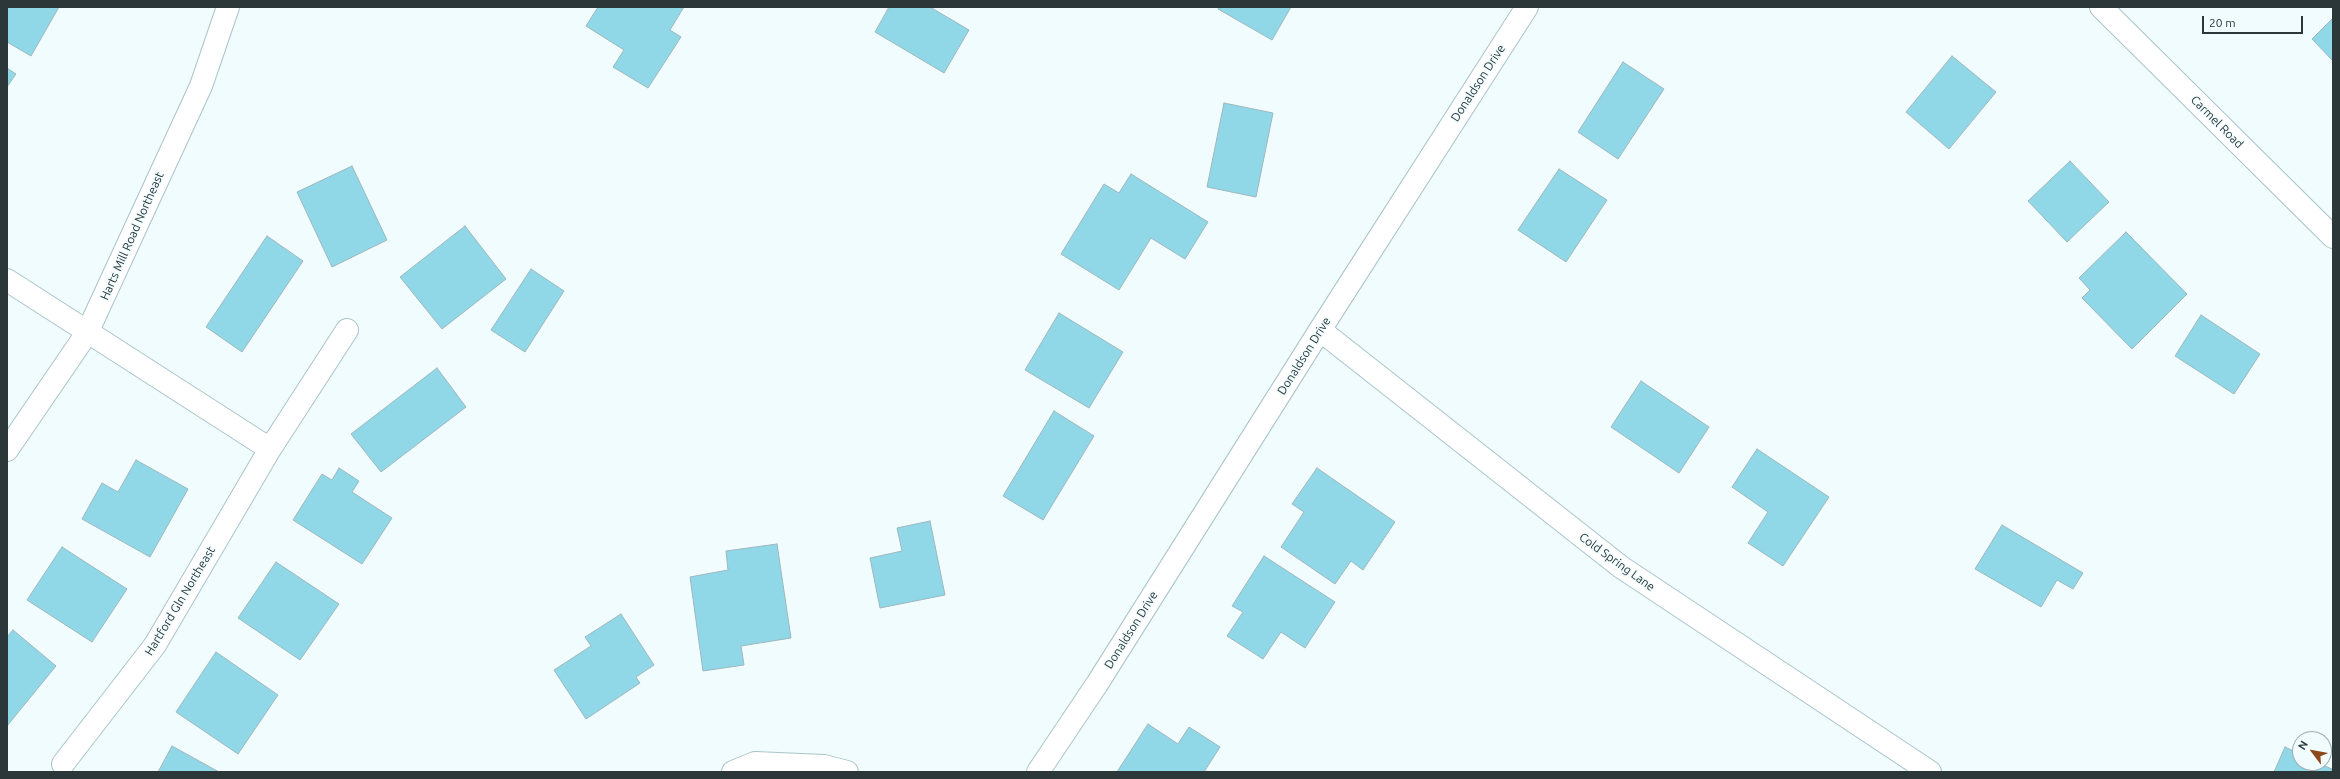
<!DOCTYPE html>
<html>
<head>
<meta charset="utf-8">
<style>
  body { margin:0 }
  #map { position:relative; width:2340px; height:779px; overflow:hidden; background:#f1fcfe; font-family:Ubuntu,sans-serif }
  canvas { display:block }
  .frame { position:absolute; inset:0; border:8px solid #2c373a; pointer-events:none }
  .north { position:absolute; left:2292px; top:731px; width:40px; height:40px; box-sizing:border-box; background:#f1fcfe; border:1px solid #a2adb0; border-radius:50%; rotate:302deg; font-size:11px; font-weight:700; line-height:16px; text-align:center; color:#2c373a }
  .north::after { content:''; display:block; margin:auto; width:14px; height:18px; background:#8d491c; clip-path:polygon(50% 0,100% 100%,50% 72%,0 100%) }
  .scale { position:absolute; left:2202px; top:16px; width:101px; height:18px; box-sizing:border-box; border:2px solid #2c373a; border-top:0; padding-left:5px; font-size:12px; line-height:14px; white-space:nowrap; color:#2c373a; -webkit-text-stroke:3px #f1fcfe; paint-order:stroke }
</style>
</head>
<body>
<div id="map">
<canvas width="2340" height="779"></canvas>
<div class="frame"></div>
<div class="north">N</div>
<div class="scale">20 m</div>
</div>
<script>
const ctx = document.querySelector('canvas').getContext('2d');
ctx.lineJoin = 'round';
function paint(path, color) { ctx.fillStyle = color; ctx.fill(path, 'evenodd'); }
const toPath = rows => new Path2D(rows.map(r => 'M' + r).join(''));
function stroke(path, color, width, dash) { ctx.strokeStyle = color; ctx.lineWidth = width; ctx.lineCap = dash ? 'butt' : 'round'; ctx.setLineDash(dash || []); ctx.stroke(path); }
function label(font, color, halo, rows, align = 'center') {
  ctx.font = font + ' Ubuntu,sans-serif'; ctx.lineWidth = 3; ctx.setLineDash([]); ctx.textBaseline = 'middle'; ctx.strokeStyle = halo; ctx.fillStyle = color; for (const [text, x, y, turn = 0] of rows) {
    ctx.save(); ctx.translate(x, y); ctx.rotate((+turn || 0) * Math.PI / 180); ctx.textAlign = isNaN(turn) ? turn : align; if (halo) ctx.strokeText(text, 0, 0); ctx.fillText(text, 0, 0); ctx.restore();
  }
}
const building = toPath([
  [7,7,59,7,31,56,7,42,7,7],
  [598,7,684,7,670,30,681,37,648,88,613,67,624,50,586,26,598,7],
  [889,7,930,7,969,30,944,73,875,32,889,7],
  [1219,7,1291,7,1272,40,1218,9,1219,7],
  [2333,18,2333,61,2312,39,2333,18],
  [1952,56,1996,92,1949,149,1906,112,1952,56],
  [1623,62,1664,89,1618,159,1578,132,1623,62],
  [7,68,16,74,7,87,7,68],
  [1224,103,1273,113,1256,197,1207,187,1224,103],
  [2070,161,2109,202,2067,242,2028,201,2070,161],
  [352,166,387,240,332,267,297,192,352,166],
  [1559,169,1607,200,1566,262,1518,230,1559,169],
  [1131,174,1208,222,1185,259,1151,238,1119,290,1061,254,1104,184,1119,193,1131,174],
  [465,226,506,279,442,329,400,277,465,226],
  [2126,232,2187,294,2132,349,2082,298,2090,290,2079,278,2126,232],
  [267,236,303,261,242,352,206,327,267,236],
  [531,269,564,291,525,352,491,330,531,269],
  [1059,313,1123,352,1089,408,1025,370,1059,313],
  [2201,315,2260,354,2234,394,2175,356,2201,315],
  [437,368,466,407,381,472,351,434,437,368],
  [1641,381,1709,427,1679,473,1611,427,1641,381],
  [1054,411,1094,436,1043,520,1003,496,1054,411],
  [1757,449,1829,497,1783,566,1748,543,1768,512,1732,487,1757,449],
  [136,460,188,489,150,557,82,519,102,483,118,492,136,460],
  [339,468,359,481,352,492,392,518,362,564,293,520,322,474,332,480,339,468],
  [1317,468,1395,522,1363,570,1351,561,1335,584,1281,547,1304,512,1292,504,1317,468],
  [930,521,945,595,880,608,870,558,902,551,897,528,930,521],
  [2002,525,2083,573,2073,589,2057,580,2041,607,1975,569,2002,525],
  [777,544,791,638,741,646,744,665,703,671,690,577,728,570,726,551,777,544],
  [62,547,127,589,92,642,27,600,62,547],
  [1264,556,1335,602,1305,648,1281,632,1263,659,1227,636,1243,612,1232,606,1264,556],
  [276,562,339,604,300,660,238,618,276,562],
  [621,614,654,665,636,677,640,683,586,719,554,670,591,646,585,637,621,614],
  [13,630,56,666,7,726,7,637,13,630],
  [216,652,278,695,238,754,176,712,216,652],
  [1148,724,1178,744,1189,727,1220,747,1204,772,1117,772,1148,724],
  [172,746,219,772,158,772,172,746],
  [2285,747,2300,754,2300,763,2318,763,2332,769,2331,772,2274,772,2285,747]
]);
paint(building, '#90d8e7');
stroke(building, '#9db8bd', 1);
const minor = toPath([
  [2101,7,2333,237],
  [7,280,270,449,155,645,63,764],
  [1320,330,1621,567,1930,772],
  [270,449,347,330],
  [7,450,87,333,201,86,228,7],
  [733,772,755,763,824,766,847,772],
  [1038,772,1097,684,1320,330,1527,7]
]);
stroke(minor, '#a9c4ca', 24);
stroke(minor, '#fff', 22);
label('12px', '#2c373a', '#f1fcfe', [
  ["Donaldson Drive",1478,83,-57],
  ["Carmel Road",2217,122,45],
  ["Harts Mill Road Northeast",132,236,-66],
  ["Donaldson Drive",1304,356,-58],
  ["Cold Spring Lane",1617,562,36],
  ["Hartford Gln Northeast",180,601,-59],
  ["Donaldson Drive",1131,630,-58]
]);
</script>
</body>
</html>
